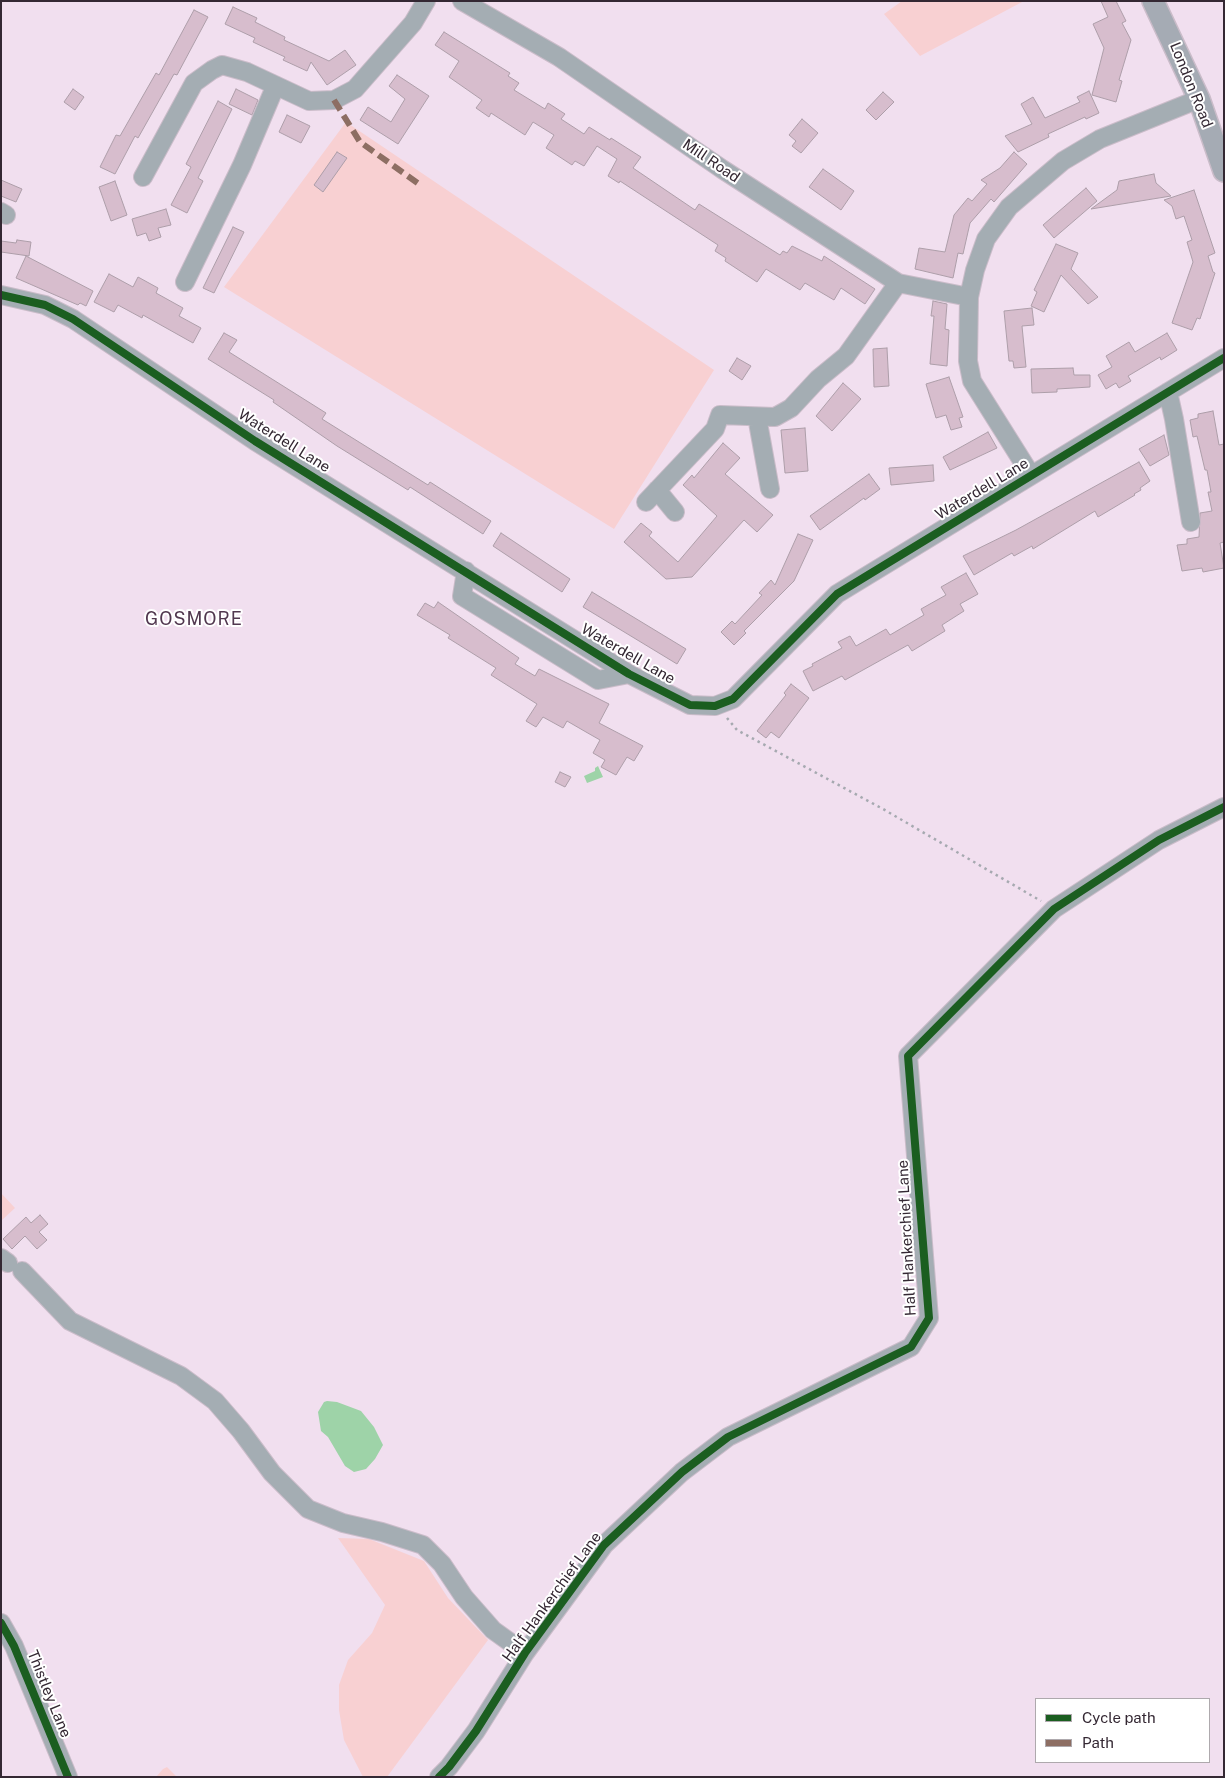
<!DOCTYPE html>
<html>
<head>
<meta charset="utf-8">
<style>
  body { margin:0 }
  #map { position:relative; width:1225px; height:1778px; overflow:hidden; background:#f1dfef; font-family:"Public Sans",sans-serif }
  canvas { display:block }
  .frame { position:absolute; inset:0; border:2px solid #342833; pointer-events:none }
  .legend { position:absolute; left:1035px; top:1698px; width:175px; height:65px; box-sizing:border-box; background:#fff; border:1px solid #aea9ad; margin:0; padding:6px 9px; list-style:none; font-size:15px; color:#342833 }
  .legend li { display:flex; align-items:center; gap:10px; height:25px }
  .legend b { width:25px; border:1px solid #aea9ad }
</style>
</head>
<body>
<div id="map">
<canvas width="1225" height="1778"></canvas>
<div class="frame"></div>
<ul class="legend">
<li><b style="height:6px;background:#1b5e20"></b>Cycle path</li>
<li><b style="height:6px;background:#8d6e63"></b>Path</li>
</ul>
</div>
<script>
const ctx = document.querySelector('canvas').getContext('2d');
ctx.lineJoin = 'round';
function paint(path, color) { ctx.fillStyle = color; ctx.fill(path, 'evenodd'); }
const toPath = rows => new Path2D(rows.map(r => 'M' + r).join(''));
function stroke(path, color, width, dash) { ctx.strokeStyle = color; ctx.lineWidth = width; ctx.lineCap = dash ? 'butt' : 'round'; ctx.setLineDash(dash || []); ctx.stroke(path); }
function label(font, color, halo, rows, align = 'center') {
  ctx.font = font + ' "Public Sans",sans-serif'; ctx.lineWidth = 4; ctx.setLineDash([]); ctx.textBaseline = 'middle'; ctx.strokeStyle = halo; ctx.fillStyle = color; for (const [text, x, y, turn = 0] of rows) {
    ctx.save(); ctx.translate(x, y); ctx.rotate((+turn || 0) * Math.PI / 180); ctx.textAlign = isNaN(turn) ? turn : align; if (halo) ctx.strokeText(text, 0, 0); ctx.fillText(text, 0, 0); ctx.restore();
  }
}
paint(toPath([
  [902,1,1024,1,920,56,884,14],
  [346,122,714,370,614,529,224,287],
  [1,1193,15,1208,1,1221],
  [338,1538,369,1539,424,1561,448,1598,488,1640,387,1777,363,1777,344,1740,339,1710,339,1685,348,1660,372,1633,385,1605],
  [167,1767,177,1777,156,1777,163,1769]
]), '#f8d0d2');
paint(toPath([
  [598,766,603,777,587,783,584,776,595,771,595,768],
  [327,1401,337,1402,361,1411,374,1427,383,1445,375,1459,366,1469,354,1472,345,1466,328,1437,321,1431,318,1412,324,1402]
]), '#9ed3a8');
const building = toPath([
  [1101,1,1116,1,1126,21,1122,23,1131,40,1119,80,1122,81,1116,102,1092,95,1104,48,1093,24,1108,17,1101,1],
  [233,7,257,18,255,22,285,37,284,40,329,61,345,50,356,65,327,85,311,62,307,71,283,60,285,57,253,42,255,38,225,24,233,7],
  [194,10,208,17,177,75,174,74,138,138,135,136,115,174,100,167,116,135,120,136,156,73,159,75,194,10],
  [444,32,510,73,508,76,519,83,514,90,545,109,548,103,565,114,561,119,584,134,589,127,610,140,611,138,641,157,633,168,695,210,699,204,780,255,783,251,787,253,792,246,822,261,824,256,875,289,865,304,841,288,834,300,805,283,800,290,766,269,757,282,725,261,726,258,715,251,718,245,620,181,619,183,608,176,617,159,597,146,584,166,575,161,572,165,546,148,554,135,533,122,525,135,491,113,489,117,476,108,482,100,449,77,459,61,435,45,444,32],
  [397,75,429,96,398,144,360,120,368,107,391,122,405,99,389,86,397,75],
  [73,89,84,97,75,110,64,102,73,89],
  [236,89,258,100,252,115,229,104,236,89],
  [1089,91,1099,113,1086,119,1085,117,1048,134,1049,137,1018,152,1005,136,1032,124,1021,104,1033,97,1045,118,1080,102,1077,97,1089,91],
  [883,92,894,102,876,120,866,110,883,92],
  [218,101,232,109,198,178,203,181,187,213,171,205,191,167,186,164,218,101],
  [287,115,310,126,301,143,279,132,287,115],
  [802,119,818,133,801,153,792,146,796,141,789,135,802,119],
  [337,152,347,158,323,192,314,185,337,152],
  [1014,152,1027,164,994,202,991,199,970,223,963,254,958,253,953,278,915,269,919,248,945,252,954,215,968,198,972,201,987,184,981,180,1000,168,1014,152],
  [823,169,854,191,841,210,809,187,823,169],
  [1154,174,1156,183,1171,196,1091,209,1117,190,1119,181,1154,174],
  [1,180,22,189,16,202,1,196,1,180],
  [115,181,127,215,111,221,99,187,115,181],
  [1086,188,1097,201,1054,238,1043,225,1086,188],
  [1194,190,1215,253,1208,256,1213,272,1215,273,1200,319,1197,318,1192,330,1172,323,1193,262,1187,242,1192,240,1184,216,1176,219,1172,206,1164,200,1194,190],
  [166,209,171,225,158,228,161,237,149,241,146,233,137,236,132,219,166,209],
  [233,227,244,232,214,293,203,288,233,227],
  [17,240,31,242,29,256,1,252,1,241,16,243,17,240],
  [1056,244,1078,253,1071,269,1098,297,1088,304,1061,275,1044,312,1031,306,1037,292,1034,290,1056,244],
  [26,256,93,291,86,306,80,303,78,305,16,278,26,256],
  [109,274,133,287,138,277,158,288,156,293,183,308,179,316,201,328,193,343,143,315,142,318,118,305,114,312,94,302,109,274],
  [933,301,947,304,945,329,949,330,947,366,930,364,934,316,931,316,933,301],
  [1032,308,1034,325,1022,326,1026,367,1014,368,1013,361,1009,361,1004,311,1032,308],
  [224,333,237,340,229,352,326,413,322,419,428,485,430,482,491,521,483,534,410,487,408,490,337,446,273,402,274,400,208,359,224,333],
  [1167,333,1177,350,1161,360,1160,357,1128,376,1131,381,1119,388,1116,383,1106,389,1098,375,1112,367,1106,356,1129,342,1135,352,1167,333],
  [887,348,889,386,874,387,873,349,887,348],
  [737,358,751,366,742,380,729,371,737,358],
  [1073,368,1074,375,1090,375,1090,387,1057,389,1057,392,1032,393,1031,369,1073,368],
  [949,377,963,417,959,418,962,427,951,430,946,415,936,418,926,384,949,377],
  [843,383,861,399,832,431,816,416,843,383],
  [1213,411,1219,445,1224,444,1224,542,1220,543,1224,568,1203,572,1202,568,1182,571,1177,545,1187,544,1187,539,1199,537,1200,513,1212,511,1208,492,1211,492,1207,470,1205,470,1197,436,1193,437,1190,420,1198,418,1198,414,1213,411],
  [805,428,808,471,785,473,781,430,805,428],
  [988,432,997,448,950,470,943,457,988,432],
  [1164,435,1169,455,1150,466,1139,449,1164,435],
  [723,443,740,458,725,474,773,515,757,532,744,520,692,577,666,579,624,542,641,523,652,532,649,536,678,562,717,516,683,485,692,475,694,478,723,443],
  [1139,462,1150,481,1140,488,1141,490,1134,494,1135,495,1098,517,1095,511,1033,549,1032,546,1014,556,1012,553,974,575,963,556,1016,530,1139,462],
  [933,465,934,481,891,485,889,468,933,465],
  [869,474,880,489,865,500,864,498,820,530,810,516,869,474],
  [501,533,570,579,562,592,493,546,501,533],
  [798,534,813,540,794,581,744,631,746,633,734,645,721,632,732,621,735,624,762,595,759,593,771,580,775,585,798,534],
  [966,573,978,594,960,604,964,611,942,625,945,631,912,651,908,645,845,680,842,676,813,691,803,671,813,666,812,664,842,648,838,642,850,636,856,646,886,629,890,635,924,615,921,609,946,595,941,587,966,573],
  [592,592,686,649,677,664,583,607,592,592],
  [438,602,519,658,515,664,535,676,539,669,609,704,599,723,643,746,634,761,627,757,616,775,601,767,605,760,593,753,600,740,586,732,567,721,563,728,543,717,536,727,526,721,537,704,491,675,496,668,448,638,450,635,417,615,425,603,434,608,438,602],
  [791,684,809,698,779,738,771,732,766,738,757,731,786,695,784,693,791,684],
  [560,772,571,777,565,787,555,782,560,772],
  [40,1215,48,1224,39,1232,47,1240,37,1249,25,1236,12,1249,3,1239,26,1217,31,1223,40,1215]
]);
paint(building, '#d7bdcd');
stroke(building, '#ad9ea9', 1);
const minor = toPath([
  [462,1,559,57,722,169,898,283,969,297],
  [143,177,194,83,212,70,222,65,247,72,309,101,334,100,355,89,413,23,426,1],
  [1,212,6,215],
  [185,282,242,165,275,87],
  [1,295,45,305,73,319,255,441,629,674,690,705,715,706,733,699,837,594,1224,358],
  [1168,392,1174,419,1191,522],
  [757,417,770,489],
  [1031,475,972,381,968,361,969,297,975,270,986,239,1009,207,1063,161,1100,139,1199,99],
  [657,490,675,512],
  [646,502,715,429,720,415,775,417,791,408,818,379,846,356,898,283],
  [466,571,462,596,598,680,629,674],
  [1,1258,8,1263],
  [22,1271,70,1321,181,1376,215,1401,241,1431,272,1473,308,1509,343,1523,382,1532,423,1545,442,1564,464,1597,493,1630,525,1653],
  [1,1623,14,1646,68,1777],
  [439,1777,449,1767,476,1731,525,1653,604,1545,682,1472,728,1437,911,1347,929,1318,908,1056,1054,909,1159,840,1224,807]
]);
const major = toPath([
  [1153,1,1199,99,1224,171]
]);
stroke(minor, '#cabcc9', 20);
stroke(major, '#cabcc9', 24);
stroke(toPath([
  [727,718,737,730,883,809,1041,901]
]), '#a6a9b0', 2.5, [2.5, 4]);
stroke(minor, '#a4adb3', 18);
stroke(major, '#a5abb4', 21);
stroke(toPath([
  [334,100,360,142,419,184]
]), '#8d6e63', 6, [12, 6]);
stroke(toPath([
  [1,295,45,305,73,319,255,441,629,674,690,705,715,706,733,699,837,594,1224,358],
  [1,1623,14,1646,68,1777],
  [439,1777,449,1767,476,1731,525,1653,604,1545,682,1472,728,1437,911,1347,929,1318,908,1056,1054,909,1159,840,1224,807]
]), '#1b5e20', 8);
label('15px', '#342833', '#fff', [
  ["London Road",1191,85,68],
  ["Mill Road",711,161,34],
  ["Waterdell Lane",284,441,32],
  ["Waterdell Lane",982,489,-31],
  ["Waterdell Lane",628,654,30],
  ["Half Hankerchief Lane",907,1238,-93],
  ["Half Hankerchief Lane",552,1597,-54],
  ["Thistley Lane",49,1694,68]
]);
ctx.letterSpacing = '1px';
label('18px', '#51374f', '#fff', [
  ["GOSMORE",194,619]
]);
ctx.letterSpacing = '0px';
</script>
</body>
</html>
